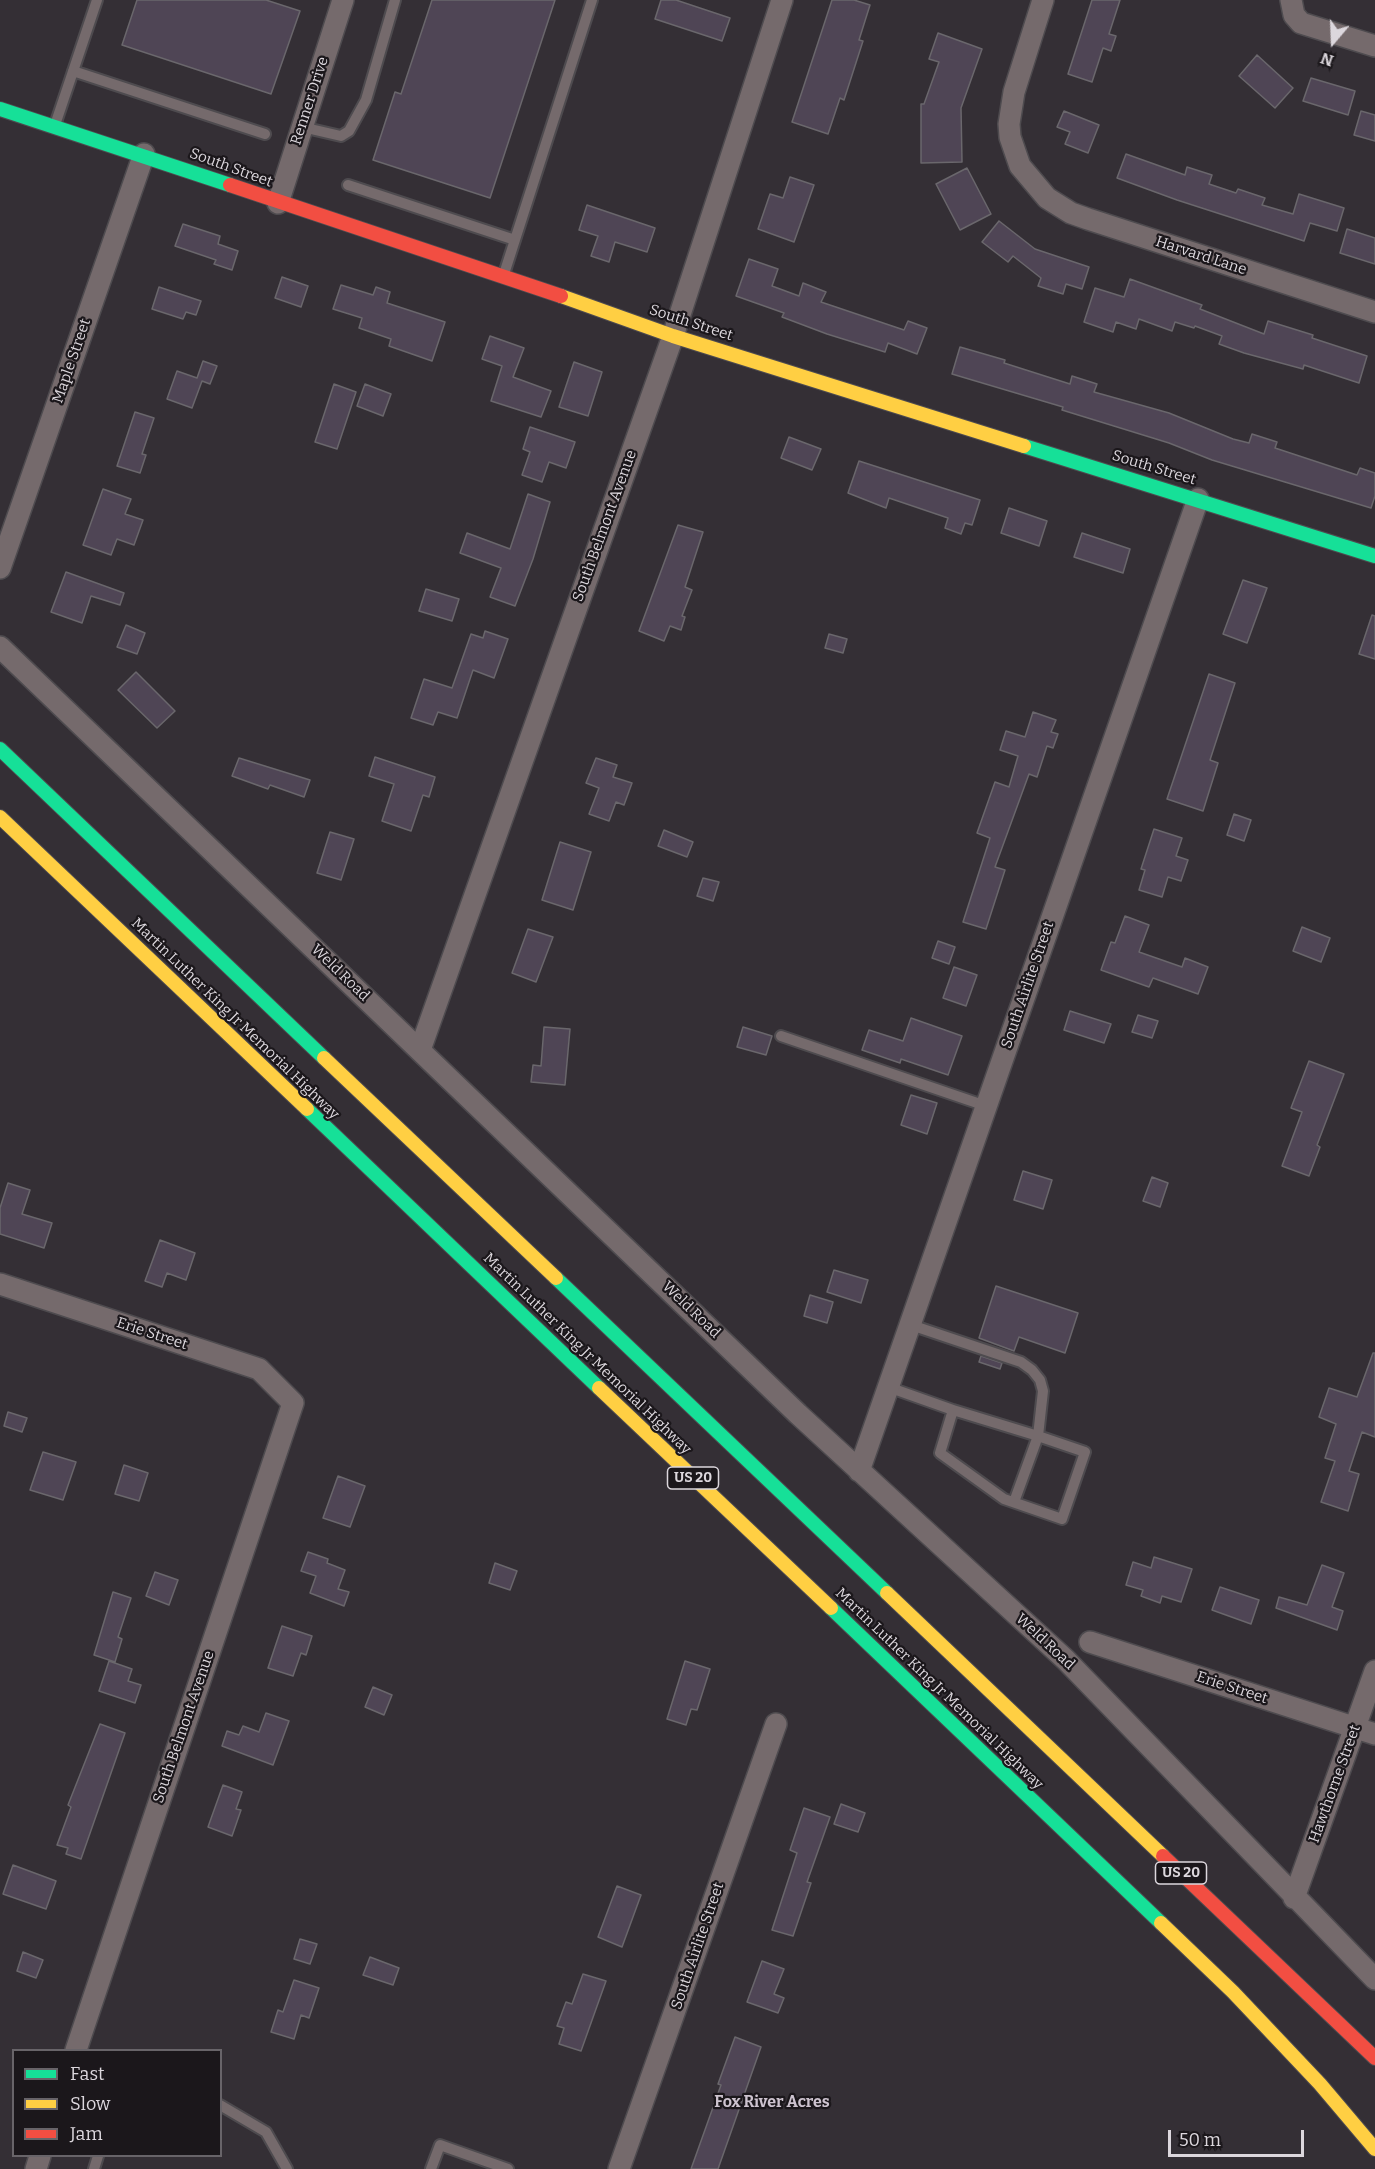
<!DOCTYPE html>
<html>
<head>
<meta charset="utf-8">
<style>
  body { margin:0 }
  #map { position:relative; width:1375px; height:2169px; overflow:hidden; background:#342f35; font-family:Bitter,serif }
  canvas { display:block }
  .legend { position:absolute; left:12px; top:2049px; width:210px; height:108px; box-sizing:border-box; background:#1b171b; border:2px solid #686469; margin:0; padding:8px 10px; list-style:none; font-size:18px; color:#dcd7dd }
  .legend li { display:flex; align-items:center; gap:12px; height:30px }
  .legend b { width:30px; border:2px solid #686469 }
  .north { position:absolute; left:1303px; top:12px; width:60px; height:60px; -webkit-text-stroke:4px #1b171b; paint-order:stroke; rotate:199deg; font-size:16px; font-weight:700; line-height:24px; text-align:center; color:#dcd7dd }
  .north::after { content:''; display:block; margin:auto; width:21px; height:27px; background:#dcd7dd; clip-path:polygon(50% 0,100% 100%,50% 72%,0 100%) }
  .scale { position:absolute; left:1168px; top:2130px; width:136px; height:27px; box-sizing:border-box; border:3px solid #dcd7dd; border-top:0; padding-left:8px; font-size:18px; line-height:21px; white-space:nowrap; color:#dcd7dd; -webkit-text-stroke:4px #1b171b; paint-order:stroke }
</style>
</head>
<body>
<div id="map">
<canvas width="1375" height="2169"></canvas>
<ul class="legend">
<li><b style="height:8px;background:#16e098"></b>Fast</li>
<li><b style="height:8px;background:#ffcf43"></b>Slow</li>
<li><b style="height:8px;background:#f24e42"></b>Jam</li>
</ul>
<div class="north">N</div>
<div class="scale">50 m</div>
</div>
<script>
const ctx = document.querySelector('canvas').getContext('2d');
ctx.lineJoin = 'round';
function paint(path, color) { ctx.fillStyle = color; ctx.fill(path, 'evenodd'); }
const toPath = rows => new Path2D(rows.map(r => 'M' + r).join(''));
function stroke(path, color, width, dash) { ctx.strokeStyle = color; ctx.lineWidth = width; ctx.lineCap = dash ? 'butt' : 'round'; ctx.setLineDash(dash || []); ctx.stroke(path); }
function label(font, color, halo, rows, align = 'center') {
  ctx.font = font + ' Bitter,serif'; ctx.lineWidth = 4.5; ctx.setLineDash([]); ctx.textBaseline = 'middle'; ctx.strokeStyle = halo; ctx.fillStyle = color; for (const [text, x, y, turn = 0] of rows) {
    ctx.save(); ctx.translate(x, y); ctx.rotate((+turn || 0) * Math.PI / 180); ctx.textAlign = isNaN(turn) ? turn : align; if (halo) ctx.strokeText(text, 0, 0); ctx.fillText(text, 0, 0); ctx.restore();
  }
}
const building = toPath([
  [137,0,266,0,300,11,271,94,122,45,137,0],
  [432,0,555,0,490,198,373,160,395,92,401,94,432,0],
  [661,0,676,0,730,18,722,41,655,19,661,0],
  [832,0,854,0,870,5,859,40,863,41,844,100,840,98,828,134,792,122,832,0],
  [1092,0,1120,0,1109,34,1116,36,1111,51,1103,48,1092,82,1068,74,1092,0],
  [938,33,982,49,961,108,962,162,921,163,921,104,924,104,939,62,929,59,938,33],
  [1257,55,1293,88,1275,108,1239,76,1257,55],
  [1311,78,1355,91,1348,115,1303,101,1311,78],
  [1064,111,1099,125,1088,153,1065,144,1070,132,1057,127,1064,111],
  [1361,111,1375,115,1375,141,1354,135,1361,111],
  [1126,154,1185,175,1187,167,1212,175,1209,184,1236,193,1238,189,1265,198,1262,205,1293,214,1299,194,1344,208,1337,231,1310,223,1304,241,1177,200,1117,178,1126,154],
  [967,168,991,214,960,230,936,184,967,168],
  [790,177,814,185,794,242,758,229,770,194,783,198,790,177],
  [587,205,655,228,647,252,615,242,609,262,591,256,598,236,579,230,587,205],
  [999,221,1035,249,1089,267,1082,289,1066,284,1063,294,1038,286,1041,278,1013,256,1008,262,982,242,999,221],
  [183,224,220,236,218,244,238,251,232,270,214,264,216,260,175,246,183,224],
  [1347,229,1375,238,1375,264,1340,253,1347,229],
  [749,259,778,269,772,286,799,296,803,283,826,292,821,302,904,330,908,321,927,328,917,354,888,343,885,352,827,334,782,317,784,313,736,296,749,259],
  [282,277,308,286,301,307,275,298,282,277],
  [1130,279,1202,305,1200,309,1264,334,1268,321,1313,335,1312,338,1367,356,1359,383,1304,365,1303,369,1244,353,1219,344,1222,336,1195,326,1194,328,1175,322,1172,331,1139,319,1136,329,1116,322,1113,332,1084,322,1095,288,1124,297,1130,279],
  [341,285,373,295,376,287,390,292,387,303,445,322,432,361,389,346,391,339,359,328,362,318,333,309,341,285],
  [159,287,201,301,196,315,186,312,183,319,152,309,159,287],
  [490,336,524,348,513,377,551,391,541,417,491,401,502,366,482,359,490,336],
  [960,347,1005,360,1004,363,1070,384,1072,376,1097,384,1094,392,1169,413,1233,439,1249,443,1252,434,1277,442,1275,448,1357,475,1360,468,1375,473,1375,496,1371,508,1212,460,1169,443,1062,410,1063,407,952,374,960,347],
  [203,361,217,366,210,384,202,381,192,408,167,399,177,371,197,378,203,361],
  [574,362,602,372,588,416,559,407,574,362],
  [334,384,356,392,337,449,315,442,334,384],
  [365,384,391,394,383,416,357,406,365,384],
  [135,412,154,418,142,454,146,455,140,473,117,466,135,412],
  [530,427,575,442,566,468,549,462,542,482,522,475,530,452,523,449,530,427],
  [789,437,821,449,812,470,781,458,789,437],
  [859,461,980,500,972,525,965,523,961,534,945,528,948,518,889,498,886,508,848,493,859,461],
  [103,489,131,499,125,514,143,520,134,545,117,539,111,555,83,545,103,489],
  [528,494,550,502,533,559,515,606,490,597,501,568,460,553,467,533,510,549,528,494],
  [1009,508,1047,521,1039,546,1001,533,1009,508],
  [678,525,703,532,685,587,692,590,682,616,685,617,681,630,670,626,664,641,639,631,678,525],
  [1082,533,1130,549,1123,573,1074,557,1082,533],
  [66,572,124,593,120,605,91,596,82,623,51,612,66,572],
  [1243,580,1267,588,1247,643,1223,634,1243,580],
  [426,589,459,599,452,621,419,611,426,589],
  [1372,615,1375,616,1375,659,1359,654,1372,615],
  [126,625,145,633,137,654,117,647,126,625],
  [485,631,508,639,494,678,473,670,457,718,438,712,433,725,411,718,424,679,452,688,471,634,483,638,485,631],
  [829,634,847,639,843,653,825,648,829,634],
  [136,672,175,711,157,728,118,690,136,672],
  [1209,674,1235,683,1210,760,1218,763,1203,811,1167,799,1209,674],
  [1033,712,1056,720,1051,732,1058,734,1053,748,1047,746,1037,777,1029,774,995,867,1005,870,986,929,963,922,990,838,977,833,995,782,1009,787,1018,756,1000,750,1006,731,1025,737,1033,712],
  [375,757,435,777,429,797,423,795,411,831,382,821,394,784,369,776,375,757],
  [239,758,310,780,304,797,270,785,268,789,232,776,239,758],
  [596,758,617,765,613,777,632,783,624,805,616,802,609,821,589,814,599,788,586,783,596,758],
  [1234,814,1251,820,1244,841,1227,835,1234,814],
  [1154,829,1182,838,1176,856,1188,860,1181,881,1168,877,1162,897,1139,890,1145,870,1141,869,1154,829],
  [664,830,693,842,687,857,658,846,664,830],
  [330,832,354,839,341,880,317,873,330,832],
  [560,842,591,852,573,910,542,900,560,842],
  [703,878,719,882,713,901,697,896,703,878],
  [1125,916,1149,925,1139,952,1182,967,1185,958,1208,967,1198,994,1153,978,1149,987,1101,970,1111,942,1115,943,1125,916],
  [1302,927,1330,938,1321,962,1293,951,1302,927],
  [528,929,553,937,536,982,512,973,528,929],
  [938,941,955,947,949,964,932,958,938,941],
  [954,967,977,975,966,1006,943,998,954,967],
  [1070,1011,1111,1024,1104,1043,1064,1030,1070,1011],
  [1138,1015,1158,1021,1152,1038,1132,1032,1138,1015],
  [911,1018,962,1036,948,1075,901,1059,900,1063,862,1050,869,1030,903,1041,911,1018],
  [544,1027,570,1029,565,1085,531,1082,533,1065,541,1066,544,1027],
  [743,1027,772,1036,766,1055,737,1047,743,1027],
  [1309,1061,1344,1074,1317,1145,1320,1147,1309,1176,1282,1166,1302,1112,1291,1108,1309,1061],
  [911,1095,937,1103,927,1134,901,1125,911,1095],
  [1023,1171,1052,1180,1043,1209,1014,1200,1023,1171],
  [1152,1177,1168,1183,1160,1207,1143,1201,1152,1177],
  [8,1183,30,1190,22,1214,52,1223,44,1248,0,1234,0,1208,8,1183],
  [160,1240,195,1253,186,1280,167,1273,162,1287,145,1281,160,1240],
  [834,1270,868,1280,861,1303,827,1292,834,1270],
  [996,1286,1078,1313,1065,1353,1019,1337,1014,1351,979,1338,996,1286],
  [810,1295,833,1302,827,1323,804,1316,810,1295],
  [1373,1353,1375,1353,1375,1437,1362,1432,1349,1471,1359,1474,1348,1511,1321,1502,1335,1461,1325,1458,1336,1424,1319,1417,1329,1388,1357,1397,1373,1353],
  [981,1356,1002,1363,1000,1369,979,1362,981,1356],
  [8,1412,27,1418,22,1432,4,1426,8,1412],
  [43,1452,76,1462,63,1500,30,1490,43,1452],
  [124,1465,148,1473,139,1501,115,1494,124,1465],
  [338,1476,365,1486,350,1527,323,1518,338,1476],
  [308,1552,328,1559,327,1563,345,1570,338,1589,349,1592,344,1606,310,1593,316,1576,301,1571,308,1552],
  [1154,1557,1192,1569,1181,1602,1162,1596,1160,1603,1141,1596,1143,1590,1126,1585,1133,1562,1151,1568,1154,1557],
  [495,1563,517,1571,510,1590,489,1583,495,1563],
  [1322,1565,1344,1573,1332,1607,1343,1611,1337,1630,1276,1608,1279,1597,1307,1605,1322,1565],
  [155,1572,178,1580,169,1605,146,1596,155,1572],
  [1220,1587,1259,1600,1251,1624,1212,1610,1220,1587],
  [113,1592,131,1598,118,1637,122,1639,115,1662,94,1655,113,1592],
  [282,1626,312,1636,306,1655,301,1653,293,1676,268,1668,282,1626],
  [109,1661,132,1669,128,1681,141,1685,135,1703,99,1691,109,1661],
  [685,1661,710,1669,697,1710,691,1709,686,1725,667,1719,685,1661],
  [373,1687,392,1695,384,1715,365,1707,373,1687],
  [266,1713,289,1721,273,1765,222,1746,227,1731,239,1735,243,1726,259,1732,266,1713],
  [100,1724,125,1733,81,1859,66,1854,68,1848,57,1845,71,1807,68,1805,100,1724],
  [223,1785,242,1792,236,1809,241,1810,232,1836,208,1827,223,1785],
  [841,1804,865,1813,858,1832,834,1824,841,1804],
  [804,1808,830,1817,807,1882,811,1883,793,1936,772,1930,797,1853,790,1850,804,1808],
  [13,1865,56,1881,46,1909,3,1894,13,1865],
  [617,1886,641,1895,622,1947,598,1937,617,1886],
  [300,1939,317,1944,310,1964,294,1959,300,1939],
  [23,1952,43,1960,36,1978,17,1971,23,1952],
  [370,1957,399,1968,393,1985,363,1975,370,1957],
  [762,1961,784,1969,774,1994,784,1998,778,2013,747,2002,762,1961],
  [583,1974,606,1981,581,2051,559,2044,564,2028,557,2026,566,2002,572,2004,583,1974],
  [294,1980,319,1988,309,2018,301,2015,294,2039,271,2032,278,2010,283,2012,294,1980],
  [735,2037,761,2047,718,2169,691,2169,721,2085,718,2084,735,2037]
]);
paint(building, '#4f4555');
stroke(building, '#6a676c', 1.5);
const lane = toPath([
  [73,71,265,134],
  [55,125,97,0],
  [302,127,341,136,349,131,366,100,395,0],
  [348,185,515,240],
  [504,274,592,0],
  [781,1036,986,1106],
  [888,1387,953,1410,940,1453,1004,1499,1062,1519,1085,1452,1038,1436,1043,1391,1040,1380,1032,1370,1021,1362,911,1325],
  [953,1410,1038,1436,1014,1502],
  [220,2105,266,2132,287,2169],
  [94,2169,98,2156],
  [431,2169,440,2145,508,2169]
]);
const street = toPath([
  [1043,0,1014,92,1009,124,1010,137,1020,166,1047,198,1071,213,1088,219,1375,312],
  [1291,0,1294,15,1301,23,1375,46],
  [278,203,343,0],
  [0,568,144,154],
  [0,647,798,1414,1066,1660,1375,1979],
  [420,1050,673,336,782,0],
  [0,1284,259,1369,293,1403,76,2050],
  [859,1471,1198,499],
  [1090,1642,1375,1734],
  [1294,1898,1375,1671],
  [36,2169,40,2156],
  [619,2169,776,1724]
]);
const fast = toPath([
  [0,109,230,185],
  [1024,446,1375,556],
  [0,749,324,1058],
  [307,1109,599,1388],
  [556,1278,887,1593],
  [831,1608,1161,1923]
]);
const slow = toPath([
  [561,296,673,336,1024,446],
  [0,817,307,1109],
  [324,1058,556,1278],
  [599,1388,831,1608],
  [887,1593,1163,1856],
  [1161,1923,1233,1992,1320,2084,1375,2149]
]);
const jam = toPath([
  [230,185,561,296],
  [1163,1856,1375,2058]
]);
stroke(lane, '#4e4b4f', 14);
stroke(street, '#4e4b4f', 24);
stroke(fast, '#4e4b4f', 16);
stroke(slow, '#4e4b4f', 16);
stroke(jam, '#4e4b4f', 16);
stroke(lane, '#756a6c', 10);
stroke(street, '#756a6c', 21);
stroke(fast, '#16e098', 14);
stroke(slow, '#ffcf43', 14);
stroke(jam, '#f24e42', 14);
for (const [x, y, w] of [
  [693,1478,51],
  [1181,1873,51]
]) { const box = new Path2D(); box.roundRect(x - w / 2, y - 11, w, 22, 4.5); ctx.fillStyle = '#1b171b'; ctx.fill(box); stroke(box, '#dcd7dd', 1.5); }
label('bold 14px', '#dcd7dd', null, [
  ["US 20",693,1478],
  ["US 20",1181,1873]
]);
label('15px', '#dcd7dd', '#1b171b', [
  ["Renner Drive",310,101,-72],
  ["South Street",231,168,20],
  ["Harvard Lane",1201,256,18],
  ["South Street",691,323,18],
  ["Maple Street",72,361,-71],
  ["South Street",1154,468,17],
  ["South Belmont Avenue",605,526,-70],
  ["Weld Road",340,973,44],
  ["South Airlite Street",1028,985,-71],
  ["Martin Luther King Jr Memorial Highway",235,1019,44],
  ["Weld Road",691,1310,44],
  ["Erie Street",152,1334,18],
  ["Martin Luther King Jr Memorial Highway",587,1354,44],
  ["Weld Road",1045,1642,43],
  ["Erie Street",1232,1688,18],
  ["Martin Luther King Jr Memorial Highway",939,1689,44],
  ["South Belmont Avenue",184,1727,-71],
  ["Hawthorne Street",1335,1784,-70],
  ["South Airlite Street",698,1946,-71]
]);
label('bold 16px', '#cdc3cf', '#1b171b', [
  ["Fox River Acres",772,2103]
]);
</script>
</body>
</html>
